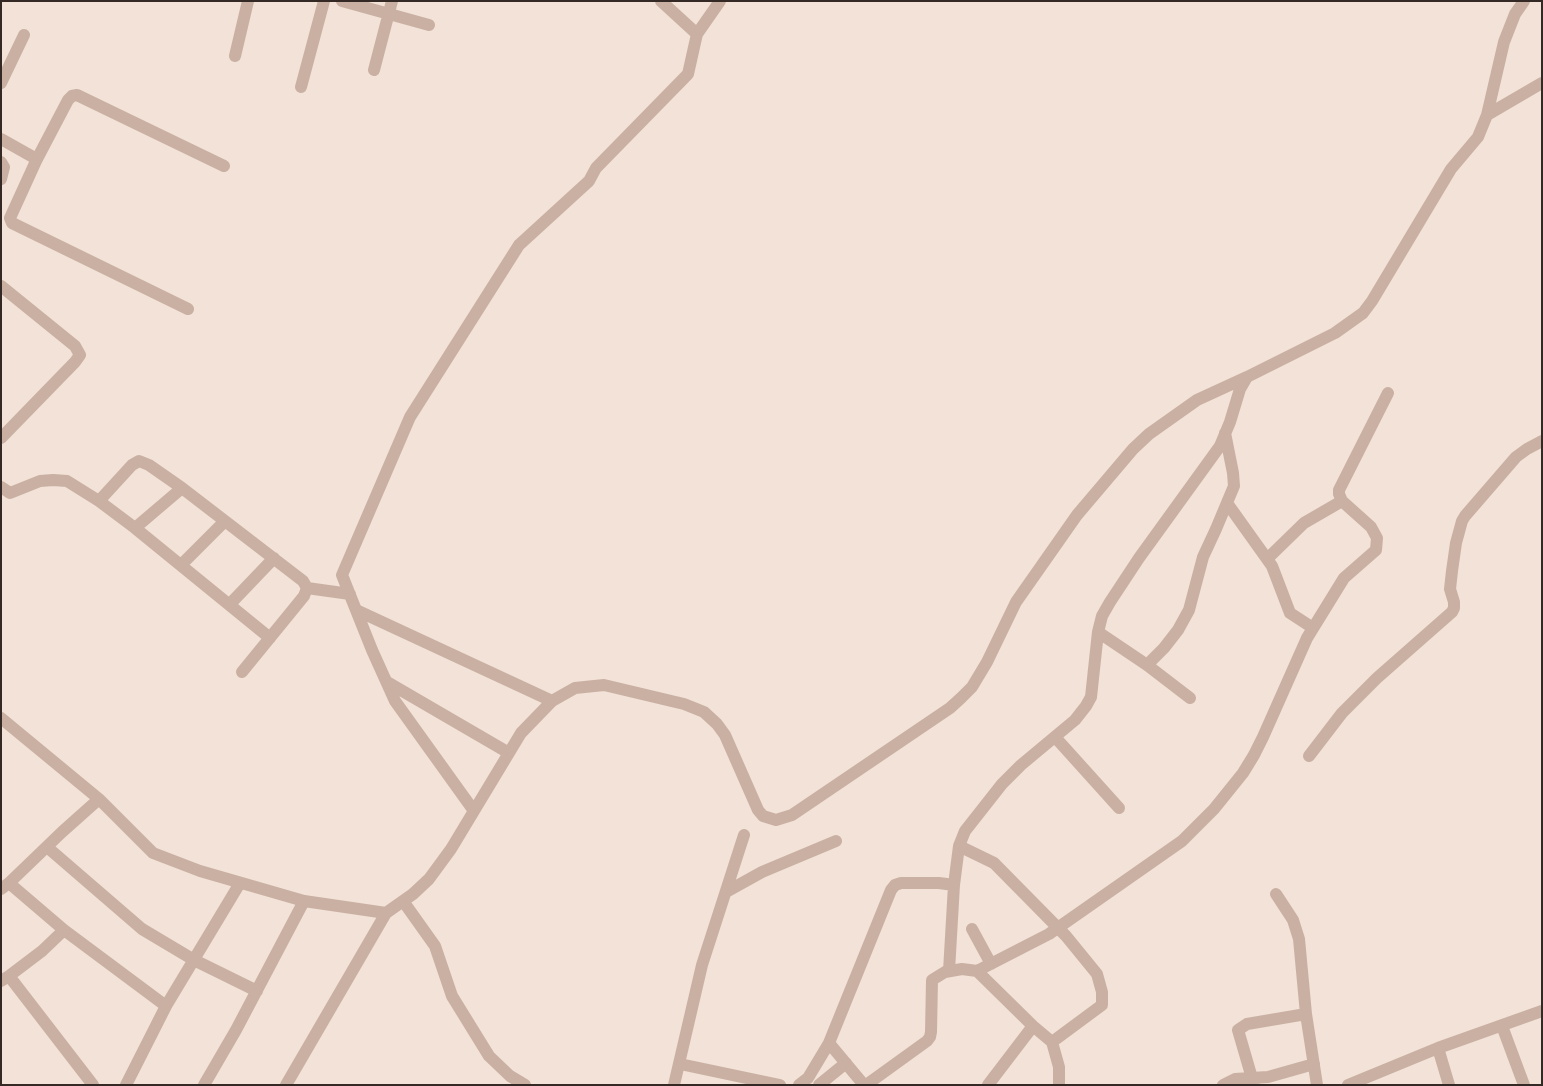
<!DOCTYPE html>
<html>
<head>
<meta charset="utf-8">
<style>
  body { margin:0 }
  #map { position:relative; width:1543px; height:1086px; overflow:hidden; background:#f2e2d8; font-family:"DM Sans",sans-serif }
  canvas { display:block }
  .frame { position:absolute; inset:0; border:2px solid #352926; pointer-events:none }
</style>
</head>
<body>
<div id="map">
<canvas width="1543" height="1086"></canvas>
<div class="frame"></div>
</div>
<script>
const ctx = document.querySelector('canvas').getContext('2d');
ctx.lineJoin = 'round';
const toPath = rows => new Path2D(rows.map(r => 'M' + r).join(''));
function stroke(path, color, width, dash) { ctx.strokeStyle = color; ctx.lineWidth = width; ctx.lineCap = dash ? 'butt' : 'round'; ctx.setLineDash(dash || []); ctx.stroke(path); }
stroke(toPath([
  [342,1,429,25],
  [661,1,697,34,720,1],
  [235,56,248,1],
  [374,70,392,1],
  [1,83,24,35],
  [301,87,324,1],
  [1487,115,1542,83],
  [1,139,33,157,36,161,10,218,12,223,188,309],
  [36,161,68,100,72,96,77,95,224,166],
  [1,162,4,167,1,179],
  [1,286,75,346,80,355,75,362,1,438],
  [1,487,10,493,40,481,53,480,67,481,99,501,135,528,270,638],
  [99,501,132,465,139,461,149,465,182,488,303,581,307,588,304,596,242,672],
  [1227,503,1272,566,1290,613,1313,628],
  [135,528,182,488],
  [1267,559,1304,523,1342,501],
  [181,565,225,521],
  [307,588,350,594],
  [230,604,274,558],
  [356,610,552,701],
  [1098,632,1147,665,1190,698],
  [1147,665,1164,648,1178,630,1189,610,1203,557,1216,529,1234,486,1233,473,1225,433],
  [387,682,509,753],
  [1,718,99,799,153,853,200,871,304,901,386,913,413,894,429,879,451,849,521,733,552,701,575,688,604,685,684,704,704,712,717,724,725,735,758,810,763,816,776,820,792,815,950,708,961,698,972,687,987,662,1016,602,1077,515,1133,449,1149,434,1197,400,1247,377,1335,333,1363,313,1372,301,1451,169,1478,137,1487,115,1504,42,1515,14,1524,1],
  [1055,737,1119,808],
  [1309,756,1342,713,1377,678,1452,612,1454,608,1454,602,1450,589,1452,571,1456,543,1462,521,1465,516,1516,457,1527,449,1542,441],
  [474,811,395,701,372,650,342,575,410,417,519,245,589,181,596,168,688,74,697,34],
  [959,846,994,863,1066,936,1097,974,1102,992,1102,1005,1052,1042],
  [47,847,142,929,194,960,257,991],
  [9,883,64,930,166,1006],
  [1,889,9,883,62,832,99,799],
  [726,892,762,872,836,841],
  [1276,894,1293,920,1299,939,1306,1014,1317,1085],
  [403,901,435,946,452,996,489,1056,510,1076,525,1085],
  [972,929,991,964],
  [949,971,954,885,959,846,965,831,1002,784,1021,765,1075,720,1086,706,1091,697,1098,632,1102,616,1110,602,1139,558,1220,446,1230,422,1240,389,1247,377],
  [977,971,1049,934,1182,841,1214,809,1243,773,1254,755,1263,737,1307,638,1344,578,1376,550,1377,538,1371,527,1342,501,1339,494,1339,490,1388,393],
  [9,976,42,951,64,930],
  [1,981,9,976,93,1085],
  [1502,1026,1524,1085],
  [829,1043,864,1085],
  [1438,1048,1449,1085],
  [680,1064,780,1085],
  [126,1085,166,1006,240,883],
  [204,1085,236,1030,304,901],
  [286,1085,386,913],
  [674,1085,702,965,744,835],
  [799,1085,808,1078,829,1043,891,890,895,885,901,883,939,883,954,885],
  [819,1085,846,1063],
  [866,1085,927,1041,930,1037,931,1032,932,980,945,972,962,969,977,971,1033,1026,1052,1042,1059,1067,1059,1085],
  [988,1085,1033,1026],
  [1223,1085,1235,1079,1268,1077,1314,1064],
  [1254,1085,1238,1030,1247,1024,1306,1014],
  [1348,1085,1438,1048,1542,1011]
]), '#cab0a3', 12);
</script>
</body>
</html>
